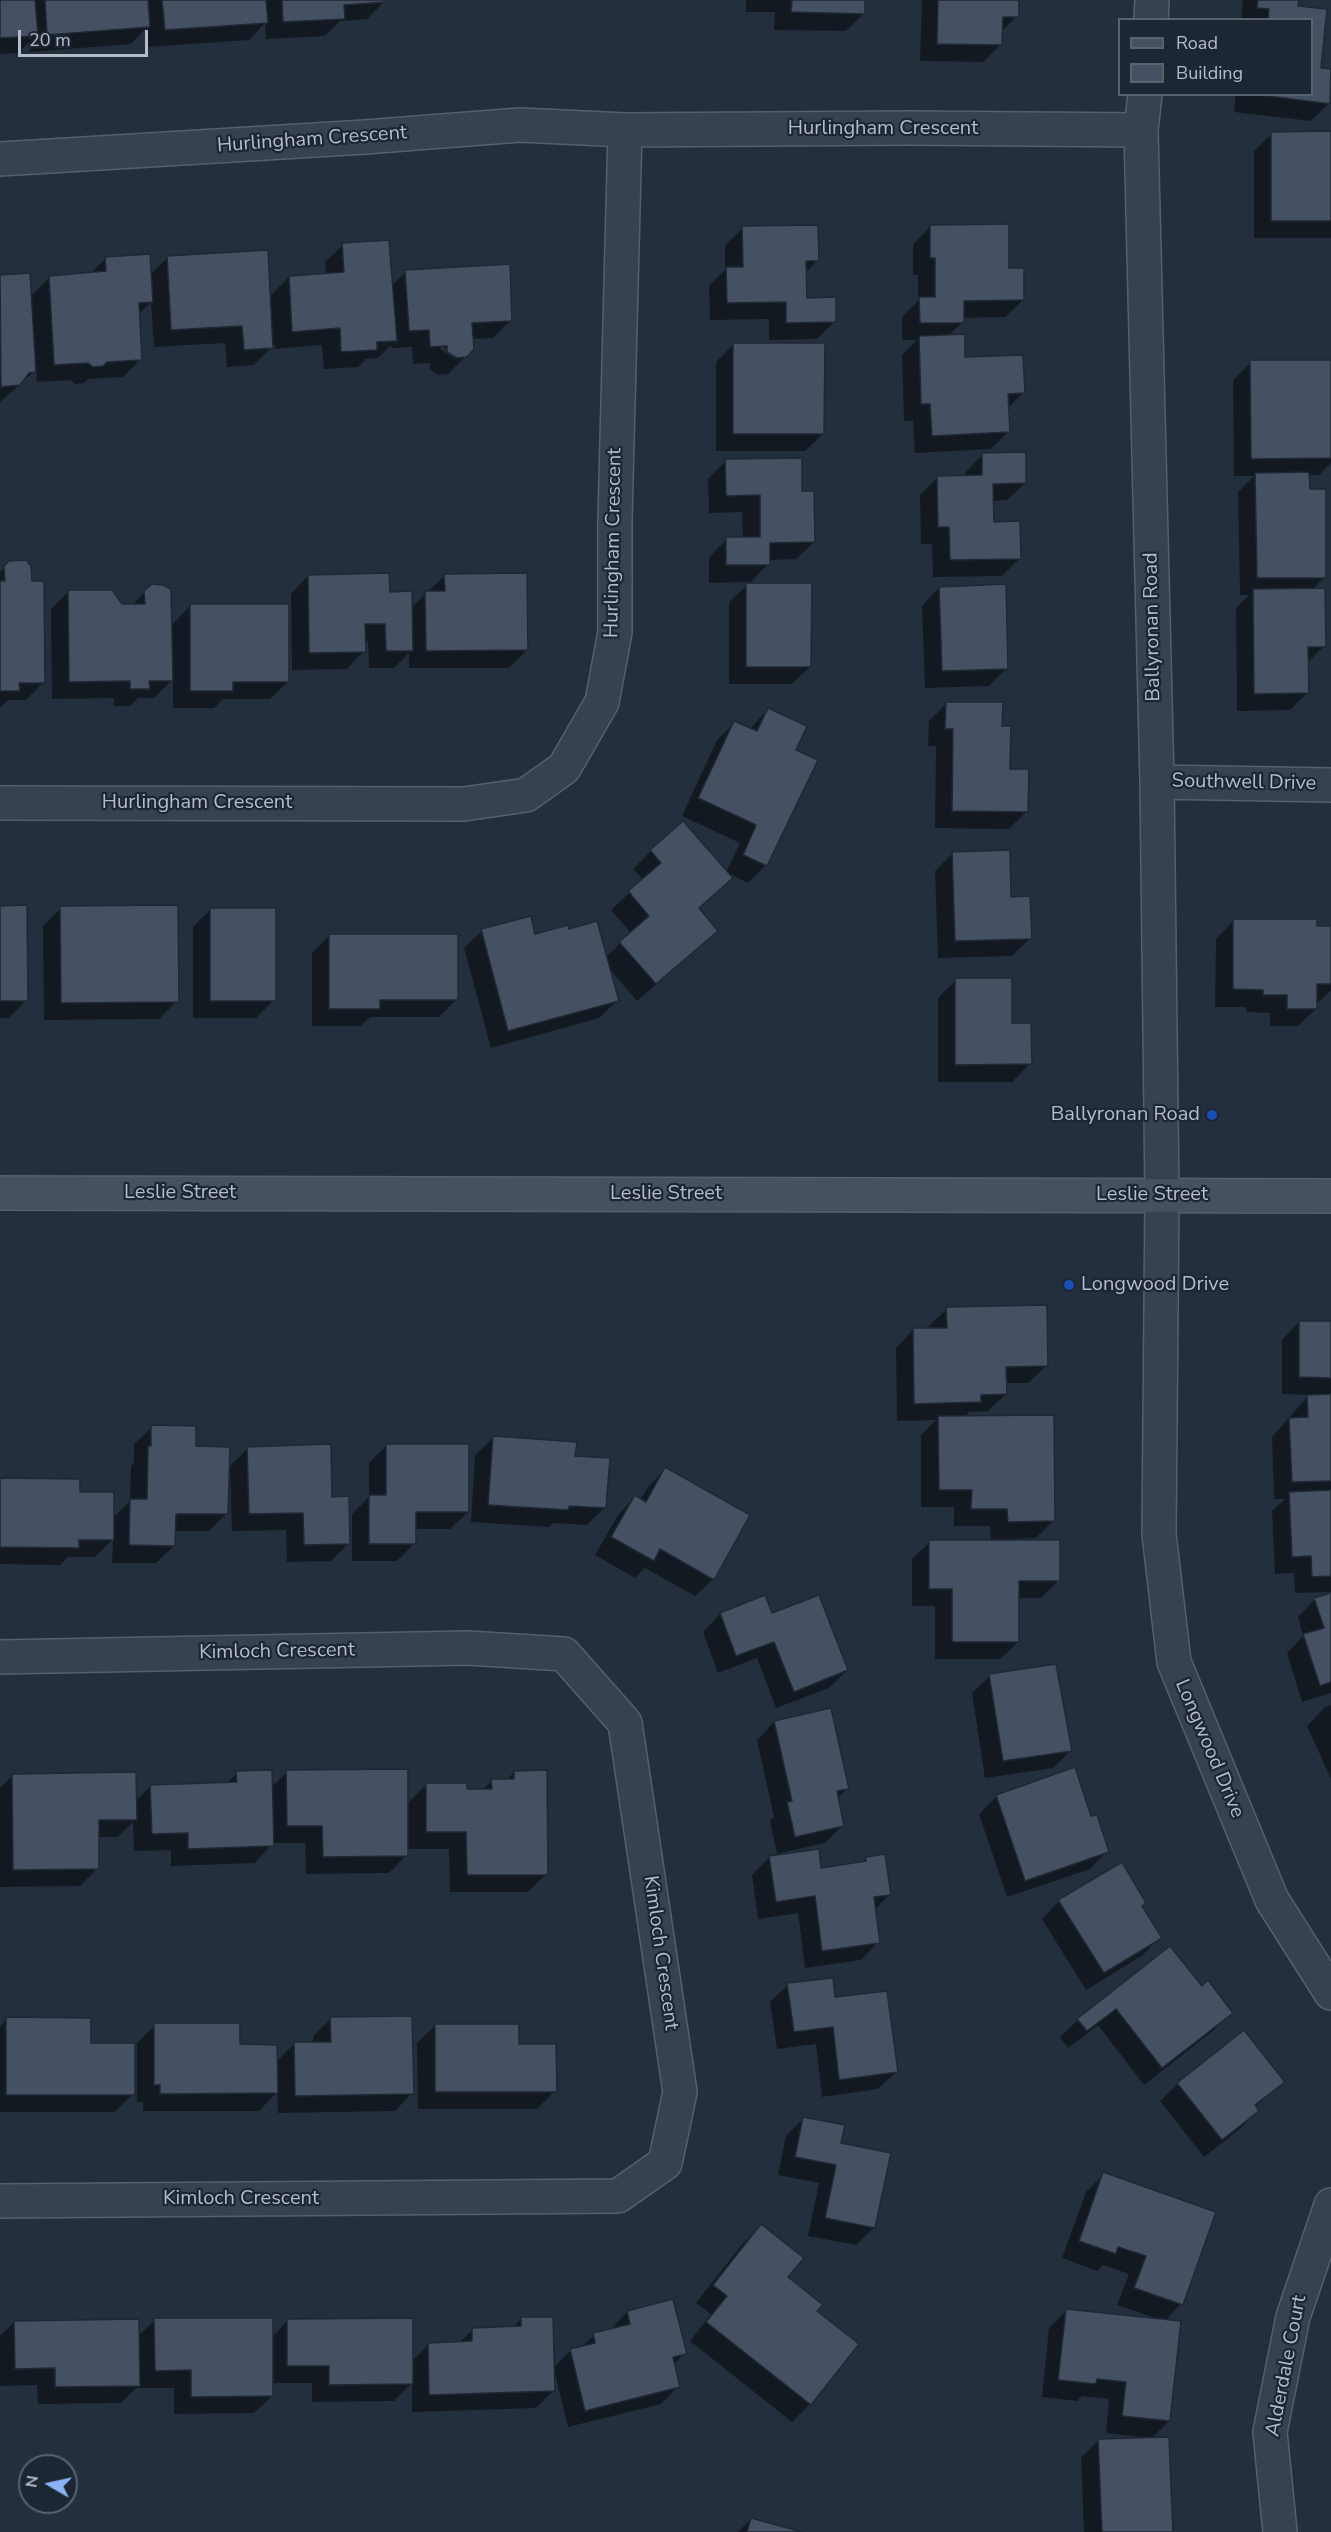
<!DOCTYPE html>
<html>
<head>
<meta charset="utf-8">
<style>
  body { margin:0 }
  #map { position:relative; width:1331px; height:2532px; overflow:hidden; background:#242f3e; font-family:"Nunito Sans",sans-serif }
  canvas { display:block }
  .legend { position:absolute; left:1118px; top:18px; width:195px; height:78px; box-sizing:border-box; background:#1d2633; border:2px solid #59626f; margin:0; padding:8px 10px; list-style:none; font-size:18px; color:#b4bcc9 }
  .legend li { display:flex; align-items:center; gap:12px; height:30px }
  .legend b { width:30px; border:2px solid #59626f }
  .north { position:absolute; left:18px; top:2454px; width:60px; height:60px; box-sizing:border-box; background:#1d2633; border:2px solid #59626f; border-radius:50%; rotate:279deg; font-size:16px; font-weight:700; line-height:24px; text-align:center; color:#b4bcc9 }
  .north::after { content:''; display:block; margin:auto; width:21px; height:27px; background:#8ab4f8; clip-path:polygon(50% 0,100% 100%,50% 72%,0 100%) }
  .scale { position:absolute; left:18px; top:30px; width:130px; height:27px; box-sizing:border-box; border:3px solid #b4bcc9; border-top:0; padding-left:8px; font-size:18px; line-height:21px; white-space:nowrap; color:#b4bcc9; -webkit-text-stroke:4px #1d2633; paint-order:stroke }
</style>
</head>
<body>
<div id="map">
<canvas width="1331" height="2532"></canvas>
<ul class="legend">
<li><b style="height:8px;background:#465061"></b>Road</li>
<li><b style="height:16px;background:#455162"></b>Building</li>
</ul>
<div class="north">N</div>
<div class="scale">20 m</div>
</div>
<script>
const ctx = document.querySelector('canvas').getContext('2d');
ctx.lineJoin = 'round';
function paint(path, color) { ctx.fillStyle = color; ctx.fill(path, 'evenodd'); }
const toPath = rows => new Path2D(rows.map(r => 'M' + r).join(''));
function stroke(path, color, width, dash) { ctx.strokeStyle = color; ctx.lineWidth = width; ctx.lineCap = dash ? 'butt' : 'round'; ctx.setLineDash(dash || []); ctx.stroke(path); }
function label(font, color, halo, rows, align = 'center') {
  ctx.font = font + ' "Nunito Sans",sans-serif'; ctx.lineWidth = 4.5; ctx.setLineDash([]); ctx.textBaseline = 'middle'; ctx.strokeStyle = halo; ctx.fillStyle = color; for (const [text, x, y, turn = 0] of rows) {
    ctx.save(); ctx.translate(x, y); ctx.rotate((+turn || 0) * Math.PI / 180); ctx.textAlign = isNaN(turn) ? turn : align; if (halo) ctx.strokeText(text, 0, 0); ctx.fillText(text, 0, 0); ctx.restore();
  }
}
paint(toPath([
  [0,0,384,0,385,1,367,19,340,21,325,36,266,39,265,23,249,40,147,47,146,28,131,44,30,52,29,42,18,53,0,54],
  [746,0,864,0,864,13,846,31,774,30,775,12,746,12],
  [922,0,1017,0,1017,16,1001,32,1001,44,983,62,920,61],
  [1243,0,1297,0,1297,7,1325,10,1319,69,1331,71,1329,103,1311,121,1234,112,1236,94,1312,94,1312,20,1241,20],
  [1331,133,1331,238,1254,238,1254,151,1271,134],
  [931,226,1007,269,1023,300,1005,317,963,318,963,322,948,336,964,359,1023,393,1007,409,1008,432,991,449,915,453,913,421,904,421,902,355,917,340,902,340,902,317,918,301,918,275,913,275,913,244],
  [743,228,817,261,805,273,806,299,835,321,817,339,769,340,769,319,710,320,709,286,725,270,725,245],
  [343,245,391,286,406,272,511,320,493,338,472,339,466,356,448,374,438,375,430,369,430,363,413,364,412,347,392,348,391,345,378,358,366,359,358,367,324,369,322,345,275,349,275,344,254,365,227,367,225,343,154,347,151,302,138,315,141,359,123,377,88,379,84,383,75,384,70,380,37,382,36,370,0,402,0,277,29,275,30,297,49,278,90,274,106,258,150,275,168,257,269,297,289,277,326,274,325,262],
  [442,346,456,356,456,359,440,349],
  [734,344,823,434,805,451,716,451,716,362],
  [1331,361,1331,463,1319,475,1308,475,1308,491,1325,577,1312,590,1324,646,1307,663,1307,693,1290,710,1237,711,1236,608,1249,595,1240,595,1238,492,1254,476,1234,476,1233,380,1251,362],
  [982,455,1025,483,1007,500,992,501,992,523,1020,558,1002,576,933,577,932,544,921,544,920,495,938,477,965,477,965,473],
  [726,461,800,493,814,542,796,559,768,560,768,564,748,585,810,667,792,684,729,684,729,602,750,582,709,583,709,557,727,539,743,539,742,512,709,513,708,479],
  [9,563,44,682,26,700,8,700,0,708,0,572],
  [445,575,527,650,509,668,409,668,409,653,394,668,369,668,368,641,364,641,364,651,347,669,292,670,291,594,308,576,411,608],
  [939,588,1007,668,989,686,925,688,922,606],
  [69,591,121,605,132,605,145,592,171,626,191,605,288,682,270,699,223,699,214,708,173,708,173,679,154,698,138,698,130,706,113,706,114,698,52,699,51,609],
  [947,703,1001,728,1009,770,1027,811,1009,829,935,828,936,746,928,746,929,721],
  [768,709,794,751,766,865,748,883,726,872,740,843,682,816,717,740,734,723,749,730],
  [651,851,731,878,698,909,716,931,637,1001,607,966,617,1001,599,1018,491,1048,464,948,482,931,534,936,568,931,605,958,631,933,611,910,643,880,633,869],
  [953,853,1010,898,1030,938,1012,956,938,958,935,871],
  [0,907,26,1000,9,1018,0,1018],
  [61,908,177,1001,159,1019,44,1020,43,926],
  [211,909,274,1000,256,1018,193,1018,193,927],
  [1233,921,1331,927,1331,990,1320,1001,1316,1001,1316,1009,1298,1026,1270,1026,1270,1013,1246,1012,1246,1007,1215,1007,1216,939],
  [330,935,457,999,439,1017,370,1017,361,1026,312,1026,312,953],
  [956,980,1011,1025,1030,1064,1012,1082,938,1082,938,998],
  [947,1309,1046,1366,1028,1383,1005,1383,1006,1394,988,1411,969,1412,964,1418,1054,1520,1036,1538,1012,1539,1012,1541,1059,1580,1041,1598,1018,1598,1018,1642,1000,1659,935,1659,935,1606,912,1606,912,1559,930,1542,991,1542,990,1526,954,1526,954,1507,921,1507,921,1435,936,1420,897,1421,896,1348,913,1330,929,1330,929,1326],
  [1299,1322,1331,1323,1331,1592,1295,1593,1294,1573,1275,1574,1272,1511,1285,1499,1274,1499,1272,1437,1309,1395,1282,1394,1282,1340],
  [152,1427,195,1447,226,1514,209,1531,174,1531,174,1546,156,1563,112,1563,113,1539,95,1557,68,1557,60,1565,0,1564,0,1480,78,1493,113,1518,130,1501,131,1466,134,1463,134,1444],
  [493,1438,605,1507,587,1525,553,1523,549,1527,471,1522,475,1455],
  [387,1445,468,1512,450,1529,414,1529,415,1543,397,1561,352,1561,352,1514,369,1497,369,1463],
  [248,1448,330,1498,348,1544,331,1561,287,1562,286,1530,232,1531,230,1466],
  [665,1469,713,1579,695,1596,645,1568,635,1578,595,1555,618,1515,635,1497,640,1500,648,1487],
  [1331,1594,1331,1693,1302,1702,1287,1653,1303,1636,1298,1617,1315,1599],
  [720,1614,772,1615,847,1670,829,1688,776,1708,757,1658,718,1673,703,1632],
  [990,1676,1071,1750,1053,1768,985,1778,972,1693],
  [1331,1705,1331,1779,1307,1726,1324,1708],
  [774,1722,848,1788,837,1799,843,1825,825,1843,777,1854,770,1821,774,1817,757,1740],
  [287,1772,406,1805,426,1785,481,1791,492,1781,506,1781,514,1772,546,1874,528,1892,450,1892,449,1849,407,1849,407,1855,389,1873,306,1874,305,1843,273,1843,255,1863,171,1866,171,1850,134,1851,133,1822,118,1837,97,1837,98,1868,80,1886,0,1887,0,1788,13,1775,135,1801,151,1786,226,1784,237,1773,271,1788],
  [997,1796,1090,1818,1107,1851,1090,1869,1007,1897,979,1814],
  [770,1857,819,1869,861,1863,866,1858,890,1894,874,1910,878,1942,861,1960,805,1968,798,1913,758,1919,752,1875],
  [1059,1901,1160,1937,1143,1955,1086,1990,1042,1919],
  [1170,1948,1201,1988,1231,2012,1214,2030,1144,2085,1098,2025,1068,2048,1060,2037,1078,2020],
  [788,1985,833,1999,896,2072,878,2089,822,2097,816,2044,777,2049,770,2002],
  [7,2019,89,2045,133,2094,115,2112,0,2112,0,2026],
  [331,2019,412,2093,395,2111,278,2113,277,2092,259,2111,143,2111,143,2102,137,2102,137,2043,155,2025,238,2046,276,2062,294,2044,313,2044,313,2036],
  [435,2026,517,2045,555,2091,537,2109,418,2109,417,2043],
  [1244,2032,1283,2082,1254,2108,1257,2111,1240,2129,1204,2157,1160,2101,1178,2084],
  [804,2118,839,2145,874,2228,856,2245,808,2236,819,2183,778,2175,786,2136],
  [1104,2174,1181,2304,1165,2321,1169,2421,1151,2439,1171,2532,1084,2532,1081,2458,1099,2440,1139,2439,1140,2437,1106,2433,1109,2399,1082,2396,1077,2401,1042,2397,1049,2328,1067,2310,1155,2318,1117,2305,1129,2274,1103,2265,1097,2271,1062,2258,1086,2192],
  [761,2226,786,2277,815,2311,857,2345,810,2404,792,2422,690,2341,711,2314,696,2303,743,2243],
  [627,2312,685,2353,673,2365,678,2386,661,2404,568,2427,555,2374,554,2390,536,2408,412,2412,412,2383,394,2401,312,2402,312,2383,272,2383,272,2396,254,2413,174,2414,174,2388,136,2388,121,2403,38,2404,37,2385,0,2386,0,2336,14,2322,138,2336,155,2320,272,2337,288,2320,411,2362,429,2344,459,2343,473,2329,513,2328,521,2319,553,2368,571,2350,581,2348,594,2335,610,2330],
  [751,2519,802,2532,738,2532]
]), '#0007');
const building = toPath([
  [0,0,35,0,38,36,0,38,0,0],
  [45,0,148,0,150,27,47,35,45,0],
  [162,0,266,0,268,23,165,30,162,0],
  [282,0,386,0,386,2,344,5,345,19,283,22,282,0],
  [792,0,865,0,865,14,791,12,792,0],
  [938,0,1019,0,1019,17,1003,17,1002,45,937,44,938,0],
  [1258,0,1299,0,1298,6,1327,9,1321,68,1331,69,1330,104,1253,94,1312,94,1312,20,1268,20,1269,9,1257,8,1258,0],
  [1331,131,1331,221,1271,221,1271,132,1331,131],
  [1009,224,1009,268,1024,268,1024,300,964,301,964,323,920,323,919,297,935,297,935,258,930,258,930,225,1009,224],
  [818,225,819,261,806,261,807,298,836,297,836,322,786,323,786,302,727,303,726,267,743,267,742,226,818,225],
  [389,240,397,341,377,342,377,350,341,352,340,328,292,332,289,276,344,272,342,243,389,240],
  [268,250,273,348,244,350,242,326,171,330,167,256,268,250],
  [150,254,153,302,139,303,142,360,107,362,103,366,93,367,88,363,54,365,49,276,106,271,105,257,150,254],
  [510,264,512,321,472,323,474,349,467,357,457,358,447,352,447,346,430,347,429,330,409,331,405,270,510,264],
  [30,273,36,372,29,373,20,385,1,387,0,275,30,273],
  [965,334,965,357,1023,355,1025,393,1008,394,1010,432,932,436,930,404,921,404,919,336,965,334],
  [733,343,825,343,824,434,733,434,733,343],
  [1250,360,1331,360,1331,458,1251,459,1250,360],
  [1026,452,1026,483,993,484,994,522,1020,521,1021,559,950,560,949,527,938,527,937,476,982,475,982,453,1026,452],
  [802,458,802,491,814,491,815,542,770,543,770,565,726,565,726,537,760,537,760,495,726,496,725,459,802,458],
  [1309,472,1310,489,1326,489,1326,578,1257,578,1255,473,1309,472],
  [26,560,31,566,32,581,44,581,45,683,19,683,20,691,0,691,0,581,5,581,4,566,9,561,26,560],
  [389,573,390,592,412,591,413,651,386,651,385,624,365,624,366,652,309,653,308,575,389,573],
  [527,573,528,650,426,651,425,591,445,591,444,574,527,573],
  [746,583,812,583,811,667,746,667,746,583],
  [152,584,163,585,171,589,173,681,149,681,150,689,130,689,130,681,69,682,68,590,112,590,122,604,145,604,144,591,152,584],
  [1006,584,1008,669,942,671,939,587,1006,584],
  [1325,588,1326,647,1308,647,1309,693,1254,694,1253,589,1325,588],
  [190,604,289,604,289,682,233,682,233,691,190,691,190,604],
  [946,702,1003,702,1002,726,1011,726,1010,769,1029,769,1028,812,952,811,953,729,945,729,946,702],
  [768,708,807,726,796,750,818,760,767,866,743,855,756,825,698,798,734,721,757,731,768,708],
  [683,821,733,878,699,908,718,931,656,984,619,942,649,916,628,891,661,863,650,850,683,821],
  [1010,850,1011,897,1030,896,1032,939,955,941,952,852,1010,850],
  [27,905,28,1001,0,1001,0,906,27,905],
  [178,905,179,1002,61,1003,60,906,178,905],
  [210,908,276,908,276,1001,210,1001,210,908],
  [531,916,535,934,568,925,569,929,597,921,619,1001,508,1031,481,929,531,916],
  [1233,919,1317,919,1317,926,1331,926,1331,984,1317,984,1317,1009,1287,1009,1287,995,1263,995,1263,990,1233,989,1233,919],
  [329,934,458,934,458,1000,380,1000,380,1009,329,1009,329,934],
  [955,978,1012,978,1012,1023,1031,1023,1032,1064,955,1065,955,978],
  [1047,1305,1048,1366,1006,1367,1007,1394,981,1395,981,1402,914,1404,913,1328,947,1328,946,1307,1047,1305],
  [1299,1321,1331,1321,1331,1378,1299,1377,1299,1321],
  [1331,1394,1331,1481,1292,1482,1289,1418,1308,1417,1307,1395,1331,1394],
  [1054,1415,1055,1521,1008,1522,1007,1509,971,1509,972,1490,939,1490,938,1416,1054,1415],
  [151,1425,196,1426,196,1446,230,1447,228,1514,176,1514,175,1546,129,1545,130,1499,147,1499,148,1446,151,1446,151,1425],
  [493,1436,577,1442,575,1456,610,1458,606,1508,569,1506,568,1510,488,1505,493,1436],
  [331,1444,332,1497,349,1496,350,1544,304,1545,303,1513,249,1514,247,1447,331,1444],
  [386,1444,469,1444,469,1512,416,1512,416,1544,369,1544,369,1495,386,1495,386,1444],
  [665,1467,750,1515,714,1580,660,1549,654,1561,611,1537,635,1495,646,1502,665,1467],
  [0,1478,80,1479,80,1492,114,1492,114,1540,79,1540,79,1548,0,1547,0,1478],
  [1331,1490,1331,1576,1312,1577,1311,1556,1292,1557,1289,1492,1331,1490],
  [929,1540,1060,1540,1060,1581,1019,1581,1019,1642,952,1642,952,1589,929,1589,929,1540],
  [1331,1593,1331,1682,1320,1686,1303,1634,1324,1628,1314,1598,1331,1593],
  [765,1595,772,1613,819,1595,848,1670,794,1692,774,1642,736,1656,720,1613,765,1595],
  [1056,1664,1072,1751,1003,1761,989,1674,1056,1664],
  [831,1708,849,1789,837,1791,844,1826,795,1837,787,1802,792,1801,774,1721,831,1708],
  [1075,1767,1091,1816,1097,1815,1109,1852,1025,1881,996,1795,1075,1767],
  [408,1769,408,1856,323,1857,322,1826,287,1826,286,1770,408,1769],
  [272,1770,274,1846,188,1849,188,1833,152,1834,150,1785,237,1782,236,1771,272,1770],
  [547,1770,548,1875,467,1875,466,1832,426,1832,426,1783,467,1783,467,1789,492,1789,491,1779,514,1779,514,1771,547,1770],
  [136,1772,137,1820,99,1820,99,1869,13,1870,12,1774,136,1772],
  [819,1849,821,1868,866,1861,866,1857,885,1854,891,1895,874,1897,880,1943,822,1951,815,1896,776,1902,769,1856,819,1849],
  [1122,1862,1146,1903,1142,1906,1162,1938,1104,1973,1058,1900,1122,1862],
  [1170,1946,1202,1986,1208,1980,1233,2013,1162,2068,1116,2009,1087,2031,1077,2019,1170,1946],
  [833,1978,835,1997,887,1991,898,2072,839,2080,833,2027,794,2032,787,1983,833,1978],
  [412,2016,414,2094,295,2096,294,2042,331,2042,330,2017,412,2016],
  [6,2017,91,2018,91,2043,135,2043,135,2095,6,2095,6,2017],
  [154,2023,240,2023,240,2044,277,2045,278,2093,160,2094,160,2085,154,2085,154,2023],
  [435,2024,519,2024,519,2044,556,2044,557,2092,435,2092,435,2024],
  [1244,2030,1285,2082,1255,2105,1259,2111,1222,2140,1177,2083,1244,2030],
  [803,2117,845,2125,841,2143,891,2153,875,2228,825,2218,836,2165,795,2157,803,2117],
  [1103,2172,1216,2212,1183,2305,1134,2288,1146,2256,1118,2247,1116,2254,1079,2241,1103,2172],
  [761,2224,804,2258,788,2277,823,2305,817,2311,859,2344,811,2405,706,2322,727,2296,713,2285,761,2224],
  [673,2299,687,2354,673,2357,680,2387,585,2411,570,2349,595,2343,593,2333,630,2324,627,2311,673,2299],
  [1066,2309,1181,2321,1170,2421,1122,2416,1126,2382,1097,2379,1096,2384,1058,2380,1066,2309],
  [521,2317,553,2317,555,2391,429,2395,428,2343,472,2341,472,2328,521,2326,521,2317],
  [154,2318,273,2318,273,2396,191,2397,191,2370,155,2371,154,2318],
  [413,2318,413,2384,329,2385,329,2366,287,2366,287,2319,413,2318],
  [139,2319,140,2386,55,2387,55,2368,15,2369,14,2321,139,2319],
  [1169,2437,1173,2532,1102,2532,1098,2439,1169,2437],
  [751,2518,802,2532,804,2532,747,2532,751,2518]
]);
paint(building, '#455162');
stroke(building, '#1f2835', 1.5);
const street = toPath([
  [1151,20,1152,0],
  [1145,94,1141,130,1157,782,1162,1195,1159,1534,1174,1662,1272,1900,1331,1993],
  [0,159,365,137,520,125,625,130,910,128,1141,130],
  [1157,782,1331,785],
  [0,803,464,804,526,795,564,768,602,702,615,632,615,519,625,130],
  [0,1657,468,1648,564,1654,625,1723,680,2092,665,2163,618,2196,0,2201],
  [1280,2532,1270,2432,1293,2317,1331,2205]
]);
const secondary = toPath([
  [0,1193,1331,1196]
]);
stroke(street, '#565f6c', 36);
stroke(secondary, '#565f6c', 36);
stroke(street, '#38414e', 33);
stroke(secondary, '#465061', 33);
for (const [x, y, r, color] of [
  [1212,1115,6,"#1a4fb4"],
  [1069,1285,6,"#1a4fb4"]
]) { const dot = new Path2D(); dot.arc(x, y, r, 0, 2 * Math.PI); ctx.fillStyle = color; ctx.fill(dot); stroke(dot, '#1d2633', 2); }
label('20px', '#b4bcc9', '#1d2633', [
  ["Hurlingham Crescent",883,129],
  ["Hurlingham Crescent",312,140,-4],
  ["Hurlingham Crescent",614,543,-89],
  ["Ballyronan Road",1153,627,-91],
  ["Southwell Drive",1244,783,1],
  ["Hurlingham Crescent",197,803],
  ["Leslie Street",180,1193],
  ["Leslie Street",666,1194],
  ["Leslie Street",1152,1195],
  ["Kimloch Crescent",277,1652,-1],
  ["Longwood Drive",1209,1749,67],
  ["Kimloch Crescent",660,1953,82],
  ["Kimloch Crescent",241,2199],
  ["Alderdale Court",1287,2366,-79]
]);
label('20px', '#b4bcc9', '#1d2633', [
  ["Ballyronan Road",1200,1115],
  ["Longwood Drive",1081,1285,"left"]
], 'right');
</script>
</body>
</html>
